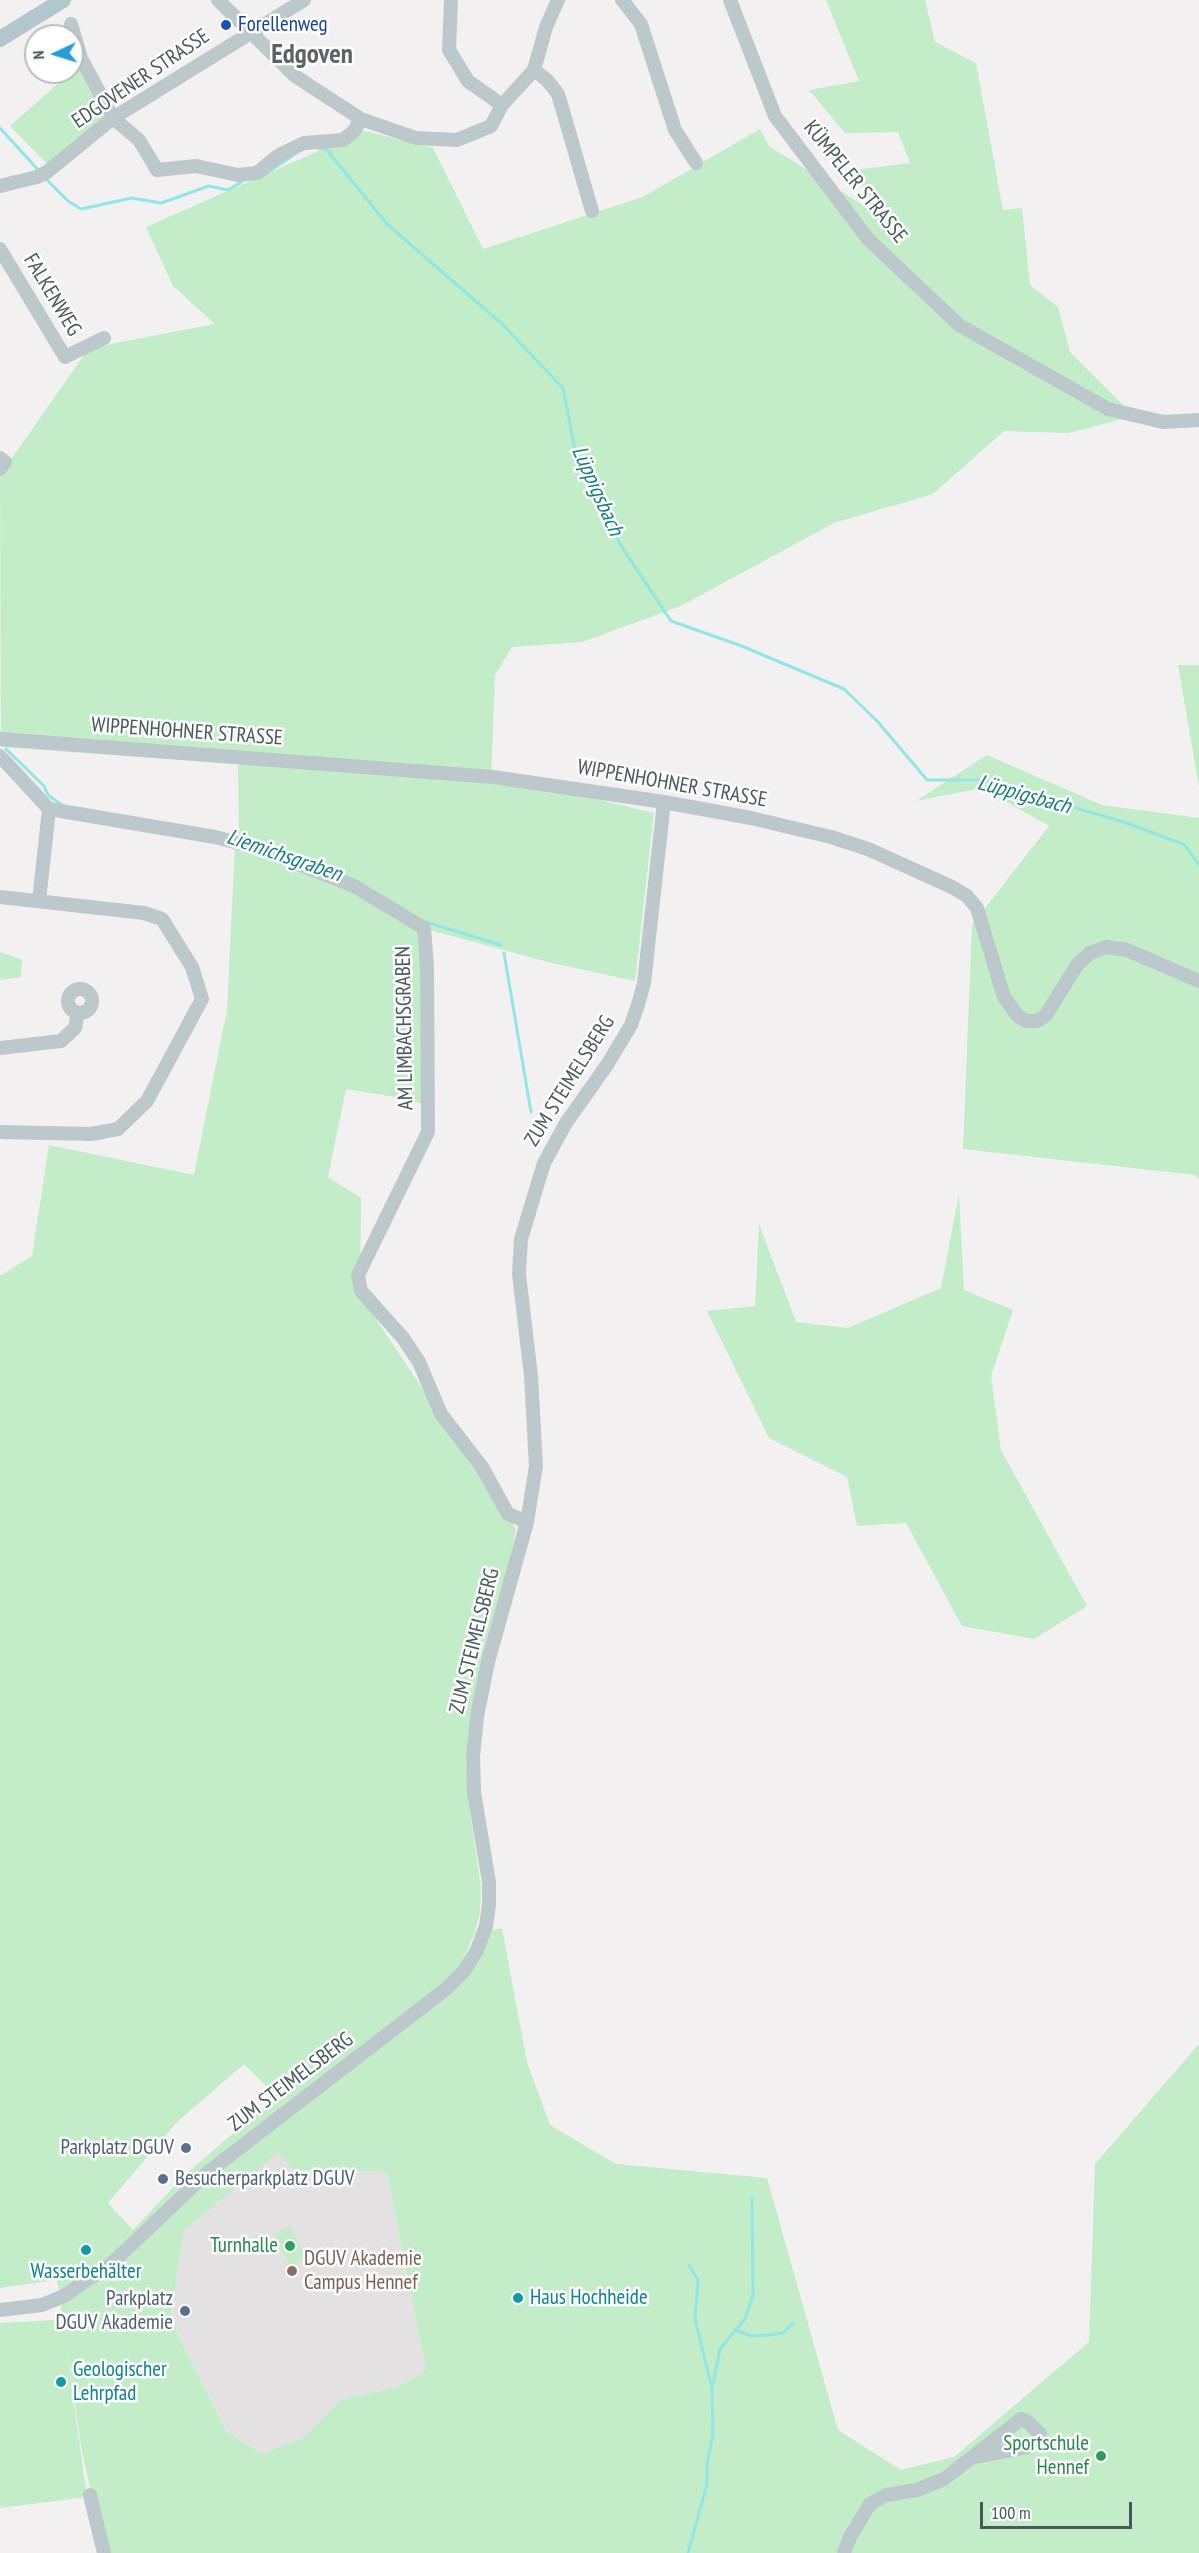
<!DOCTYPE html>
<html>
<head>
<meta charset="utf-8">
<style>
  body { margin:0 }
  #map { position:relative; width:1199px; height:2553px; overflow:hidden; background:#f2f0f1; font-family:"PT Sans Narrow",sans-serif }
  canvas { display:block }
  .north { position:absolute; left:24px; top:24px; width:60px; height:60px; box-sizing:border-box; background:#fff; border:2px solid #b6bcbe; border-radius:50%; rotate:266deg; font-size:16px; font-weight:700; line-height:24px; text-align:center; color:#49585d }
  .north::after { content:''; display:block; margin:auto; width:21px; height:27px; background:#249ed9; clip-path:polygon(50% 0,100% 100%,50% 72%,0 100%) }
  .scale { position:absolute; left:980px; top:2502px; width:152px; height:27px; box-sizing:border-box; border:3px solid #49585d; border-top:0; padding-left:8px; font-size:18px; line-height:21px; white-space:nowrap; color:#49585d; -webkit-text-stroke:4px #fff; paint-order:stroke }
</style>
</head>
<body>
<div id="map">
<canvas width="1199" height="2553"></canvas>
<div class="north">N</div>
<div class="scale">100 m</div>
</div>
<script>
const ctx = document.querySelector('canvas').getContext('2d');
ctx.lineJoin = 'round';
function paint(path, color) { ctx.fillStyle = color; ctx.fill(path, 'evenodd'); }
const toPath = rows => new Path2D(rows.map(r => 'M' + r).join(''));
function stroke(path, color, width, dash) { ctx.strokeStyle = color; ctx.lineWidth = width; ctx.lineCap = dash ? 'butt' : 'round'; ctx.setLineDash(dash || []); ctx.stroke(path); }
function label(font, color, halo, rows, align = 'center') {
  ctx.font = font + ' "PT Sans Narrow",sans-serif'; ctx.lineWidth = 5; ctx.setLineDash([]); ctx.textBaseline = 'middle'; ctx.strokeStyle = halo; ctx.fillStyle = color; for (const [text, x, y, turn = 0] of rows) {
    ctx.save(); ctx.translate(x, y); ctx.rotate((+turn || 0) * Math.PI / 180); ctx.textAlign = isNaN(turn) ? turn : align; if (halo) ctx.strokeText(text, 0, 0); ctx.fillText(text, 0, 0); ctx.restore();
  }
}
paint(toPath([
  [278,2151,294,2170,387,2172,426,2370,395,2388,342,2399,304,2437,262,2454,227,2432,178,2335,171,2312,184,2231]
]), '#e3e1e2');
paint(toPath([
  [826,0,925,0,935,42,976,63,1003,210,1022,208,1030,285,1058,307,1070,352,1134,416,1069,433,1004,431,933,494,834,523,681,606,582,642,512,647,495,675,491,780,572,793,654,813,635,981,548,962,426,929,427,1106,408,1099,346,1089,328,1177,361,1198,360,1295,516,1529,503,1597,470,1714,466,1758,469,1806,481,1887,480,1913,474,1935,464,1957,486,1932,502,1928,527,2062,550,2125,616,2164,767,2178,838,2430,901,2470,954,2457,1089,2342,1095,2164,1199,2044,1199,2553,111,2553,92,2497,81,2446,65,2340,87,2497,0,2508,0,2323,54,2320,58,2312,62,2314,57,2280,0,2288,0,1276,32,1256,49,1145,194,1175,227,1010,235,844,239,839,238,764,1,747,0,475,89,348,215,324,173,286,146,227,316,152,356,129,433,148,483,249,643,197,760,129,769,146,874,212,856,170,910,163,898,132,845,133,809,90,859,81],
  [244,2064,276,2096,185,2175,133,2230,108,2203,178,2121],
  [278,2152,294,2170,387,2172,426,2370,395,2388,342,2399,304,2437,262,2454,227,2432,178,2335,171,2312,184,2231],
  [79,65,104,117,47,164,10,126],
  [1178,665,1199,665,1199,787],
  [987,755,1102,805,1199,818,1199,1179,1195,1175,963,1149,972,925,1049,826,982,788,916,801],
  [0,952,22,960,21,977,0,980],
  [959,1194,964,1290,1013,1310,991,1376,1001,1450,1087,1606,1034,1639,962,1626,906,1523,857,1526,847,1477,769,1438,707,1311,755,1306,759,1224,796,1322,848,1328,941,1288],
  [290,2226,306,2258,290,2266,274,2234]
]), '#c2edc8');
stroke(toPath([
  [0,128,40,172],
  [318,148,326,149,387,224,502,324,563,388,576,456,621,546,671,621,739,645,844,689,878,722,927,780,980,780,1124,822,1185,845,1199,865],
  [44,177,68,201,81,209,132,198,161,203,209,186,228,190,243,181],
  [261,177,295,154],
  [6,749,44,786,48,795,63,806],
  [426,922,501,945],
  [504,953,531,1112],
  [689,2265,698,2280,695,2319,712,2388],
  [735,2330,751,2336,769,2335,783,2333,793,2323],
  [688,2553,707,2484,707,2463,713,2435,712,2389,720,2349,745,2319,753,2295,752,2198]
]), '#91e7e5', 3);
stroke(toPath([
  [218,0,295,76,361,119,416,138,457,140,491,126,502,105,534,70,546,27,558,0],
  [451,0,449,50,468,81,502,105],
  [622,0,641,24,675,130,696,163],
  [730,0,775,116,868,239,959,325,1108,409,1163,422,1199,420],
  [71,24,81,58,113,118,139,140,157,170,196,166,238,175,257,173,279,155,304,143,343,140,354,131,361,119],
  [534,70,547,80,558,94,592,211],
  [0,186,37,177,47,172,113,118,304,0],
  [0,249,65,357,104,338],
  [0,458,5,462,0,469],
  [0,739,493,777,664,802,751,818,831,837,868,849,952,887,967,896,977,908,1004,997,1018,1016,1026,1021,1037,1021,1046,1015,1077,965,1090,953,1106,947,1127,950,1199,981],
  [0,756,49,809,215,837,258,848,354,886,424,928,427,967,428,1132,358,1275,361,1291,403,1338,419,1362,441,1414,482,1467,508,1514,527,1522],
  [0,897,144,913,162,919,192,967,202,999,147,1101,118,1129,91,1134,0,1132],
  [39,901,49,809],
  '68 1001a12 12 0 1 1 24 0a12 12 0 1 1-24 0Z',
  [0,1048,61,1041,75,1028,78,1013],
  [0,2310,42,2305,64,2296,111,2264,207,2173,446,1989,464,1971,477,1950,486,1926,489,1905,489,1882,474,1792,473,1757,477,1716,488,1662,527,1522,536,1466,531,1376,519,1274,521,1239,544,1163,566,1123,607,1065,631,1025,638,1005,644,983,664,802],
  [90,2495,104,2553],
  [844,2553,850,2537,870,2504,886,2495,917,2490,944,2479,1021,2419,1028,2422,1040,2434,1036,2442,1027,2447,974,2457]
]), '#bdc8cc', 14);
stroke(toPath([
  [0,39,63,0]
]), '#b2c6cd', 16);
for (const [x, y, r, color] of [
  [226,25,6,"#1a4fb4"],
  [186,2148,6,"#5c6f8a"],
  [163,2179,6,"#5c6f8a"],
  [290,2246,6,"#2e9e5b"],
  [86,2250,6,"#0f9aa8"],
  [292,2271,6,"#8d6e63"],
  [518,2298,6,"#0f9aa8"],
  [185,2311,6,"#5c6f8a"],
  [61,2382,6,"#0f9aa8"],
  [1101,2456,6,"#2e9e5b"]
]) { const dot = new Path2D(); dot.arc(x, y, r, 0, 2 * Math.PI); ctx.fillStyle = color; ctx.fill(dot); stroke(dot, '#fff', 2); }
label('21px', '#164399', '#fff', [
  ["Forellenweg",238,25]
], 'left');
label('21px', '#49585d', '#fff', [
  ["EDGOVENER STRASSE",141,79,-34],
  ["KÜMPELER STRASSE",855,182,51],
  ["FALKENWEG",52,295,59],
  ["WIPPENHOHNER STRASSE",187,732,4],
  ["WIPPENHOHNER STRASSE",672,784,10],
  ["AM LIMBACHSGRABEN",405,1028,-91],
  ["ZUM STEIMELSBERG",570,1081,-58],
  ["ZUM STEIMELSBERG",475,1641,-76],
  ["ZUM STEIMELSBERG",291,2082,-37]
]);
label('21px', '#4e5e75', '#fff', [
  ["Parkplatz DGUV",174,2148],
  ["Besucherparkplatz DGUV",175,2179,"left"],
  ["Parkplatz",173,2299],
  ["DGUV Akademie",173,2323]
], 'right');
label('21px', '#27864d', '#fff', [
  ["Turnhalle",278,2246],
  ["Sportschule",1089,2444],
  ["Hennef",1089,2468]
], 'right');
label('21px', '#785e54', '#fff', [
  ["DGUV Akademie",304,2259],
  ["Campus Hennef",304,2283]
], 'left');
label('21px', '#0d838f', '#fff', [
  ["Wasserbehälter",86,2272,"center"],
  ["Haus Hochheide",530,2298],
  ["Geologischer",73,2370],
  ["Lehrpfad",73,2394]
], 'left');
label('italic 22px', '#147f7c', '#fff', [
  ["Lüppigsbach",597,491,66],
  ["Lüppigsbach",1024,795,15],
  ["Liemichsgraben",284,856,19]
]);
label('bold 27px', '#5d6265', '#fff', [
  ["Edgoven",312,55]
]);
</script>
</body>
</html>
